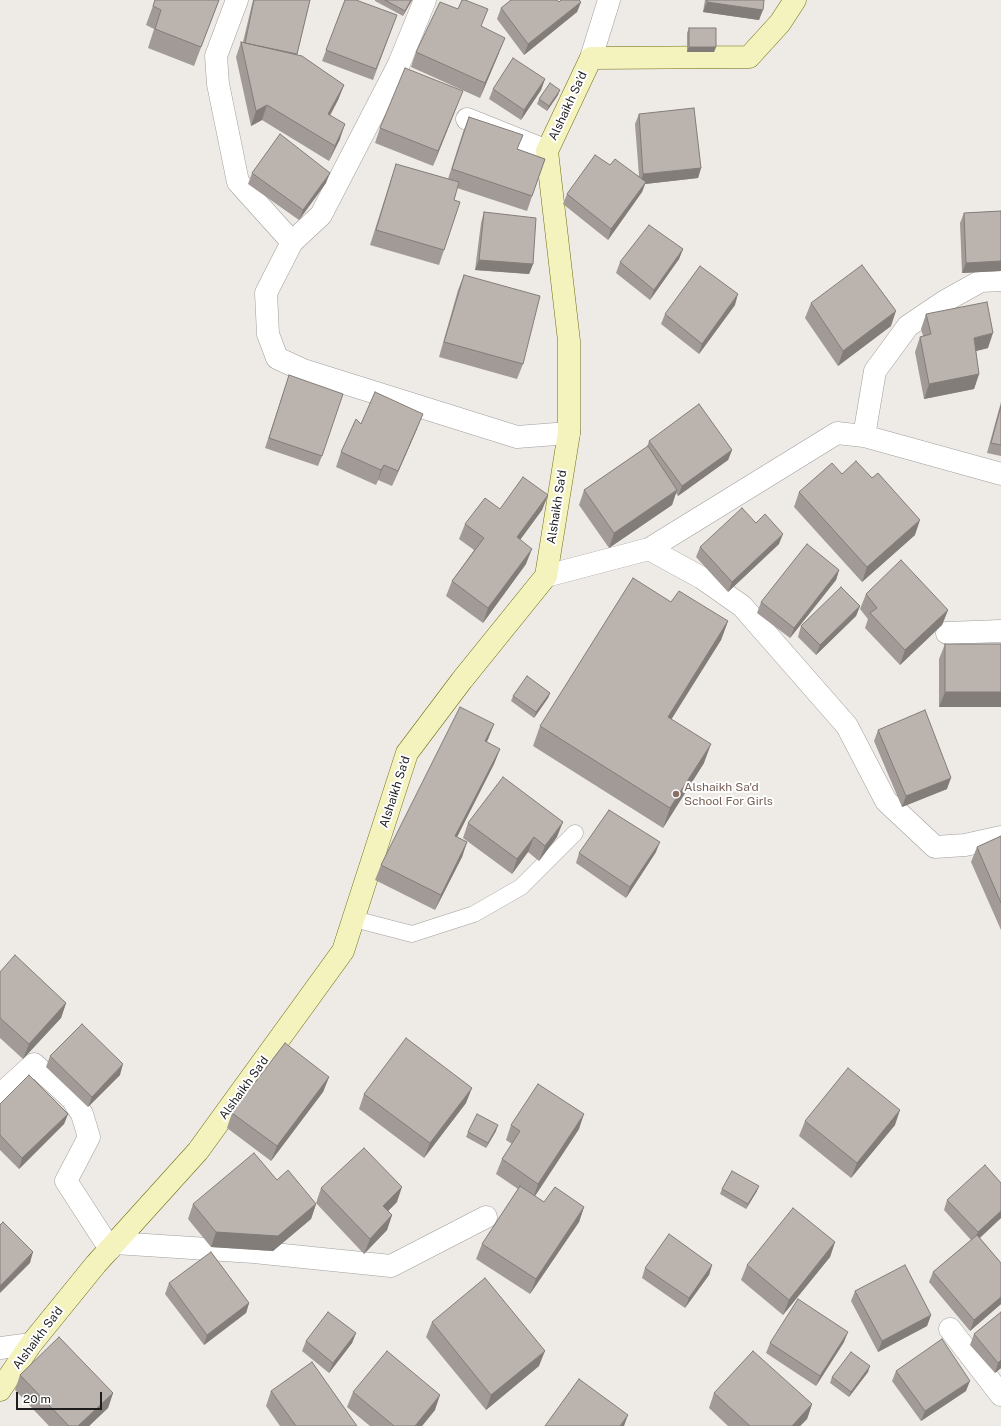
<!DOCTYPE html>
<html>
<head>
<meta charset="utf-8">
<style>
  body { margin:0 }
  #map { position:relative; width:1001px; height:1426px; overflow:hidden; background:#eeeae5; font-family:"Public Sans",sans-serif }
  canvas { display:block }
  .scale { position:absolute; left:16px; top:1392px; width:86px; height:18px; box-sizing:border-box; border:2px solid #1e1e1e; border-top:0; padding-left:5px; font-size:12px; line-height:14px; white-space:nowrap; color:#1e1e1e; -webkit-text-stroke:3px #fff; paint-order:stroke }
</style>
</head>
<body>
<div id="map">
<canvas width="1001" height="1426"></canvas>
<div class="scale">20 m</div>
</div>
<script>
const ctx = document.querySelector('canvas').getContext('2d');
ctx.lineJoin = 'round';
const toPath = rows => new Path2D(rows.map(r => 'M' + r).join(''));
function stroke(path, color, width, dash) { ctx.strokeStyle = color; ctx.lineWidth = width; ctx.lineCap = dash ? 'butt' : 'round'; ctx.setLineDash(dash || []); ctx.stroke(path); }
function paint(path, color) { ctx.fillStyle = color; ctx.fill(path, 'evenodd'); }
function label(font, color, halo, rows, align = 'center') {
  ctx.font = font + ' "Public Sans",sans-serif'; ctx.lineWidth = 4; ctx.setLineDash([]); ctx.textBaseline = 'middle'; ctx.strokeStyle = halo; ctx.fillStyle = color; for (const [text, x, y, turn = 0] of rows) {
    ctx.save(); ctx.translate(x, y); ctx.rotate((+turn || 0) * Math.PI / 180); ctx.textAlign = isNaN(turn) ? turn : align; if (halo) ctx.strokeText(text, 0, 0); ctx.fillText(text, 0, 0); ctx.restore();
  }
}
const lane = toPath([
  [354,919,412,934,474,914,521,887,575,833]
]);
const street = toPath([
  [237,0,216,56,218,84,238,182,292,242,266,293,268,334,277,358,303,370,517,437,569,433],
  [591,58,609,0],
  [467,119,547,151],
  [292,242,321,215,399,64,425,0],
  [864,436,875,371,908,326,945,301,981,281,1001,280],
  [649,549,702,578,742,606,847,726,886,801,935,847,965,845,1001,837],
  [546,576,649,549,837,433,864,436,1001,474],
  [947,633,1001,631],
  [0,1095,34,1064,72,1099,82,1114,89,1137,66,1181,110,1249],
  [115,1243,254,1252,391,1266,486,1217],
  [950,1329,1001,1395],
  [0,1348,31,1344]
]);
const secondary = toPath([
  [0,1390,31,1344,96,1264,198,1151,343,951,407,753,462,680,546,576,569,433,569,341,547,151,591,58,749,57,780,23,795,0]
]);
stroke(lane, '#9f9f9f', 17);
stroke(street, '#9f9f9f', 23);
stroke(secondary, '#6c6d0d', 23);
stroke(lane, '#fff', 16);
stroke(street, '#fff', 22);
stroke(secondary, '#f4f2bd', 22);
paint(toPath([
  [155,0,219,0,194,66,148,48,154,29,146,25],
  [253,0,310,0,297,55,344,85,338,100,330,116,340,139,329,161,262,120,251,126,236,57,241,42,243,42],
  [345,0,397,15,373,80,322,61],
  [375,0,412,0,403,16,375,1],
  [705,0,764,0,759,20,703,12],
  [559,2,581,2,577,12,524,55,497,19,501,8],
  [481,26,499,53,480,98,411,67,416,52],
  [689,28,716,47,714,52,687,52,687,33],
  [545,79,541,90,521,120,489,99,493,89],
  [558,95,547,111,537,104,539,99],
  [457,106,433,166,375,143,380,128],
  [639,114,701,168,698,178,645,184,642,192,608,240,563,204,567,194,610,165,639,176,635,124],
  [469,117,517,149,545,159,527,211,457,188,454,200,444,250,439,265,370,245,391,179,396,164,448,179,463,132],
  [252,173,326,183,299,220,248,184],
  [1001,211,1001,271,962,273,960,223,964,213],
  [484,212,533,264,529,274,475,270,481,223],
  [683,249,679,259,650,300,616,273,620,262],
  [464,275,523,364,517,379,439,357,458,290],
  [811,303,891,326,838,366,805,318],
  [735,305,699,354,661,324,665,314],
  [926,314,988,348,976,351,979,374,974,389,924,399,915,352,920,337,923,336,921,329],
  [289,375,322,456,318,466,265,448],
  [1001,402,1001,456,987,453],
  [361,424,417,429,392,486,378,480,376,485,336,467,341,452],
  [649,441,732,450,728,460,678,496,676,493,672,505,609,548,579,505,584,490,647,447],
  [842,474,915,535,862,582,794,507,799,492],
  [548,495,542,510,520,540,526,564,483,623,446,596,452,581,474,550,459,539,465,524,500,509],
  [756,523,779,544,728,592,696,557,700,547],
  [839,570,836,580,790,638,757,613,761,602],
  [866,594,948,610,942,625,900,665,865,628,868,619,860,609],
  [671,602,728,621,721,640,671,719,704,763,663,828,533,746,540,726],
  [860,606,856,616,816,655,798,637,801,626],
  [945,644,1001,644,1001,707,939,707,939,659],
  [550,693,548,698,534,718,511,701,513,696],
  [494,724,487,742,500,749,494,764,457,837,467,842,462,857,435,910,375,880,381,865],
  [878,730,947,789,902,807,874,741],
  [468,823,557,837,539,861,528,852,512,874,463,838],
  [1001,836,1001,930,971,862,977,847],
  [656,852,626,898,576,863,579,853],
  [0,972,66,1003,61,1018,23,1059,0,1038],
  [50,1056,120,1075,88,1107,46,1067],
  [329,1077,323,1092,271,1161,227,1128,232,1113],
  [364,1094,466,1103,424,1158,359,1109],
  [0,1104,68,1114,64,1124,19,1169,0,1150],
  [805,1121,895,1125,851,1178,799,1136],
  [511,1125,579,1129,535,1196,544,1202,584,1207,579,1222,530,1294,476,1259,482,1244,518,1189,496,1174,502,1159,512,1144,506,1140],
  [496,1131,486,1148,466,1137,468,1132],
  [277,1180,316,1204,311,1219,273,1251,211,1247,188,1219,193,1204],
  [1001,1183,1001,1218,980,1238,1001,1263,1001,1304,970,1331,929,1282,933,1272,971,1240,944,1210,947,1200],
  [321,1188,397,1202,388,1211,392,1215,387,1230,364,1254,316,1203],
  [722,1189,757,1191,746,1209,720,1194],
  [835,1242,830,1257,783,1315,741,1280,747,1265],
  [712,1265,709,1275,685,1308,642,1278,645,1268],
  [169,1283,249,1303,246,1313,204,1345,165,1294],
  [855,1291,931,1315,927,1326,878,1352,851,1301],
  [1001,1312,1001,1368,995,1373,970,1345,974,1334],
  [432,1322,539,1366,486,1410,426,1337],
  [356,1333,352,1343,329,1373,302,1351,306,1341],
  [844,1342,816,1386,766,1353,770,1343],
  [896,1371,966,1391,921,1421,892,1381],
  [868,1372,849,1397,830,1383,832,1377],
  [20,1375,113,1393,108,1408,89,1426,49,1426,15,1390],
  [271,1391,357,1426,280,1426,266,1406],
  [353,1392,435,1410,422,1426,370,1426,347,1407],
  [714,1393,812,1404,807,1419,800,1426,728,1426,709,1408]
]), '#a19a96');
paint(toPath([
  [411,0,412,0,403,16,405,11],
  [581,2,577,12,524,55,528,44],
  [707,2,763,10,759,20,703,12],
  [505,38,499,53,480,98,485,83],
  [689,47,716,47,714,52,687,52],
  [545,79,541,90,521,120,524,110],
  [344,85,338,100,322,129,328,114],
  [560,90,558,95,547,111,549,106],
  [463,91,433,166,438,151],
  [267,105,262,120,251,126,256,111],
  [345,124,340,139,329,161,335,146],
  [701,168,698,178,645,184,642,192,608,240,611,229,640,184,643,174],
  [330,173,326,183,299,220,303,210],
  [683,249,679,259,650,300,654,290],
  [479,260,533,264,529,274,475,270],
  [1001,261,1001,271,962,273,966,263],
  [738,294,735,305,699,354,702,344],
  [896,311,891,326,838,366,843,351],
  [993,333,988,348,968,353,974,338],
  [979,374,974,389,924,399,929,384],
  [423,414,417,429,392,486,398,471],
  [732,450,728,460,678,496,682,486],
  [384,465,376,485,381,470],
  [677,490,672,505,609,548,614,533],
  [548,495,542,510,511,552,517,537],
  [920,520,915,535,862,582,867,567],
  [783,534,779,544,728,592,732,582],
  [532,549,526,564,483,623,488,608],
  [839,570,836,580,790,638,794,628],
  [860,606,856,616,816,655,820,645],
  [948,610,942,625,900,665,905,650],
  [728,621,721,640,661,736,668,717],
  [945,692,1001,692,1001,707,939,707],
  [550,693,548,698,534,718,536,712],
  [494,724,488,739,479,756,485,741],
  [711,744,704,763,663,828,670,808],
  [500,749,494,764,450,851,455,836],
  [951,778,947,789,902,807,906,796],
  [563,822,557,837,539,861,545,846],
  [534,837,528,852,512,874,517,859],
  [467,842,462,857,435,910,441,895],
  [660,842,656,852,626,898,630,887],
  [66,1003,61,1018,23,1059,29,1044],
  [123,1064,120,1075,88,1107,92,1097],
  [329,1077,323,1092,271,1161,277,1146],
  [472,1088,466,1103,424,1158,430,1143],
  [900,1110,895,1125,851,1178,857,1163],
  [68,1114,64,1124,19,1169,22,1158],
  [584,1114,579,1129,533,1199,538,1184],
  [498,1125,496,1131,486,1148,488,1143],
  [759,1186,757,1191,746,1209,748,1204],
  [402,1187,397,1202,378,1221,383,1206],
  [316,1204,311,1219,273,1251,211,1247,216,1232],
  [584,1207,579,1222,530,1294,536,1279],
  [1001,1211,1001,1218,974,1243,978,1232],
  [392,1215,387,1230,364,1254,370,1239],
  [835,1242,830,1257,783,1315,789,1300],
  [33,1252,30,1263,0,1293,0,1286],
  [712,1265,709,1275,685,1308,689,1298],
  [1001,1297,1001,1304,970,1331,974,1320],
  [249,1303,246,1313,204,1345,207,1335],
  [931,1315,927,1326,878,1352,882,1341],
  [848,1332,844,1342,816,1386,820,1376],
  [356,1333,352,1343,329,1373,333,1363],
  [545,1351,539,1366,486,1410,491,1395],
  [1001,1360,1001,1368,995,1373,998,1363],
  [870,1366,868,1372,849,1397,851,1392],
  [970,1381,966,1391,921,1421,925,1411],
  [113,1393,108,1408,89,1426,78,1426],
  [440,1395,435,1410,422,1426,415,1426],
  [812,1404,807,1419,800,1426,792,1426],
  [628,1415,624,1426,620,1426]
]), '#837d7a');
const building = toPath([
  [155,0,219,0,201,47,155,29,161,10,153,6,155,0],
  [254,0,310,0,297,54,245,43,254,0],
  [345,0,356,0,397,15,376,69,326,50,345,0],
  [385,0,411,0,405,11,385,0],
  [462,0,465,0,488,9,481,26,505,38,485,83,416,52,440,2,458,9,462,0],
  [511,0,557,0,559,2,561,0,579,0,581,2,528,44,501,8,511,0],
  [707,0,764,0,763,10,707,2,707,0],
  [689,28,716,28,716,47,689,47,689,28],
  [241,42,302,56,344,85,328,114,345,124,335,146,267,105,256,111,241,42],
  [513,58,545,79,524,110,493,89,513,58],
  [405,68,463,91,438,151,380,128,405,68],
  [550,83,560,90,549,106,539,99,550,83],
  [694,108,701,168,643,174,639,114,694,108],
  [469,117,523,135,517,149,545,159,532,196,452,169,469,117],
  [280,134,330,173,303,210,252,173,280,134],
  [595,155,610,165,615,159,646,182,611,229,567,194,595,155],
  [396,164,459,182,454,200,460,202,444,250,376,230,396,164],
  [1001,211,1001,261,966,263,964,213,1001,211],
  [484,212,536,218,533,264,479,260,484,212],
  [649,225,683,249,654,290,620,262,649,225],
  [862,265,896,311,843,351,811,303,862,265],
  [700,266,738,294,702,344,665,314,700,266],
  [464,275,540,296,523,364,444,342,464,275],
  [987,302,993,333,974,338,979,374,929,384,920,337,931,334,926,314,987,302],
  [289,375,343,394,322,456,269,438,289,375],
  [375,392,423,414,398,471,384,465,381,470,341,452,356,419,361,424,375,392],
  [699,404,732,450,682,486,649,441,699,404],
  [1001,406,1001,445,991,443,1001,406],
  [648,446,677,490,614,533,584,490,648,446],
  [856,461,872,478,878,473,920,520,867,567,799,492,832,463,842,474,856,461],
  [523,477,548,495,517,537,532,549,488,608,452,581,484,538,465,524,485,498,500,509,523,477],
  [742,508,756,523,765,514,783,534,732,582,700,547,742,508],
  [807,544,839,570,794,628,761,602,807,544],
  [901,560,948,610,905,650,870,613,877,608,866,594,901,560],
  [633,578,671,602,679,591,728,621,668,717,711,744,670,808,540,726,633,578],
  [841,587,860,606,820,645,801,626,841,587],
  [945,644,1001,644,1001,692,945,692,945,644],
  [527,676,550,693,536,712,513,696,527,676],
  [460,707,494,724,485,741,500,749,455,836,467,842,441,895,381,865,460,707],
  [925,710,951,778,906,796,878,730,925,710],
  [503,777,563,822,545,846,534,837,517,859,468,823,503,777],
  [609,810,660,842,630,887,579,853,609,810],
  [1001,836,1001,903,977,847,1001,836],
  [15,955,66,1003,29,1044,0,1018,0,972,15,955],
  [82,1024,123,1064,92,1097,50,1056,82,1024],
  [406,1038,472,1088,430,1143,364,1094,406,1038],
  [285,1043,329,1077,277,1146,232,1113,285,1043],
  [848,1068,900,1110,857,1163,805,1121,848,1068],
  [29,1075,68,1114,22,1158,0,1135,0,1104,29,1075],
  [538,1084,584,1114,538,1184,502,1159,520,1131,511,1125,538,1084],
  [477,1114,498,1125,488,1143,468,1132,477,1114],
  [364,1148,402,1187,383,1206,392,1215,370,1239,321,1188,364,1148],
  [254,1153,277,1180,288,1170,316,1204,278,1236,216,1232,193,1204,254,1153],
  [985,1165,1001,1183,1001,1211,978,1232,947,1200,985,1165],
  [732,1171,759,1186,748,1204,722,1189,732,1171],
  [520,1186,544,1202,555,1187,584,1207,536,1279,482,1244,520,1186],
  [793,1208,835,1242,789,1300,747,1265,793,1208],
  [3,1222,33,1252,0,1286,0,1225,3,1222],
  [669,1234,712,1265,689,1298,645,1268,669,1234],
  [977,1235,1001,1263,1001,1297,974,1320,933,1272,977,1235],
  [211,1252,249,1303,207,1335,169,1283,211,1252],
  [905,1265,931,1315,882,1341,855,1291,905,1265],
  [485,1278,545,1351,491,1395,432,1322,485,1278],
  [798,1299,848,1332,820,1376,770,1343,798,1299],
  [328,1312,356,1333,333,1363,306,1341,328,1312],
  [1001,1312,1001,1360,998,1363,974,1334,1001,1312],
  [59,1337,113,1393,78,1426,69,1426,20,1375,59,1337],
  [942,1339,970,1381,925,1411,896,1371,942,1339],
  [387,1351,440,1395,415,1426,394,1426,353,1392,387,1351],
  [753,1351,812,1404,792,1426,750,1426,714,1393,753,1351],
  [851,1352,870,1366,851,1392,832,1377,851,1352],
  [312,1362,357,1426,296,1426,271,1391,312,1362],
  [579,1379,628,1415,620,1426,545,1426,579,1379]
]);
paint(building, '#bbb3ae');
stroke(building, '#837d7a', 1);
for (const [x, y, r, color] of [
  [676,794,4,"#8d6e63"]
]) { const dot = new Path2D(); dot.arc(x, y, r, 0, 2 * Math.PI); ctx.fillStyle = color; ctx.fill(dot); stroke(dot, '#fff', 1.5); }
label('12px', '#1e1e1e', '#fff', [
  ["Alshaikh Sa'd",568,106,-65],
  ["Alshaikh Sa'd",557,507,-81],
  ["Alshaikh Sa'd",395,792,-72],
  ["Alshaikh Sa'd",244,1088,-54],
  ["Alshaikh Sa'd",38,1338,-53]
]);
label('12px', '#785e54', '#fff', [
  ["Alshaikh Sa'd",684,787],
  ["School For Girls",684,801]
], 'left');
</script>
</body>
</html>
